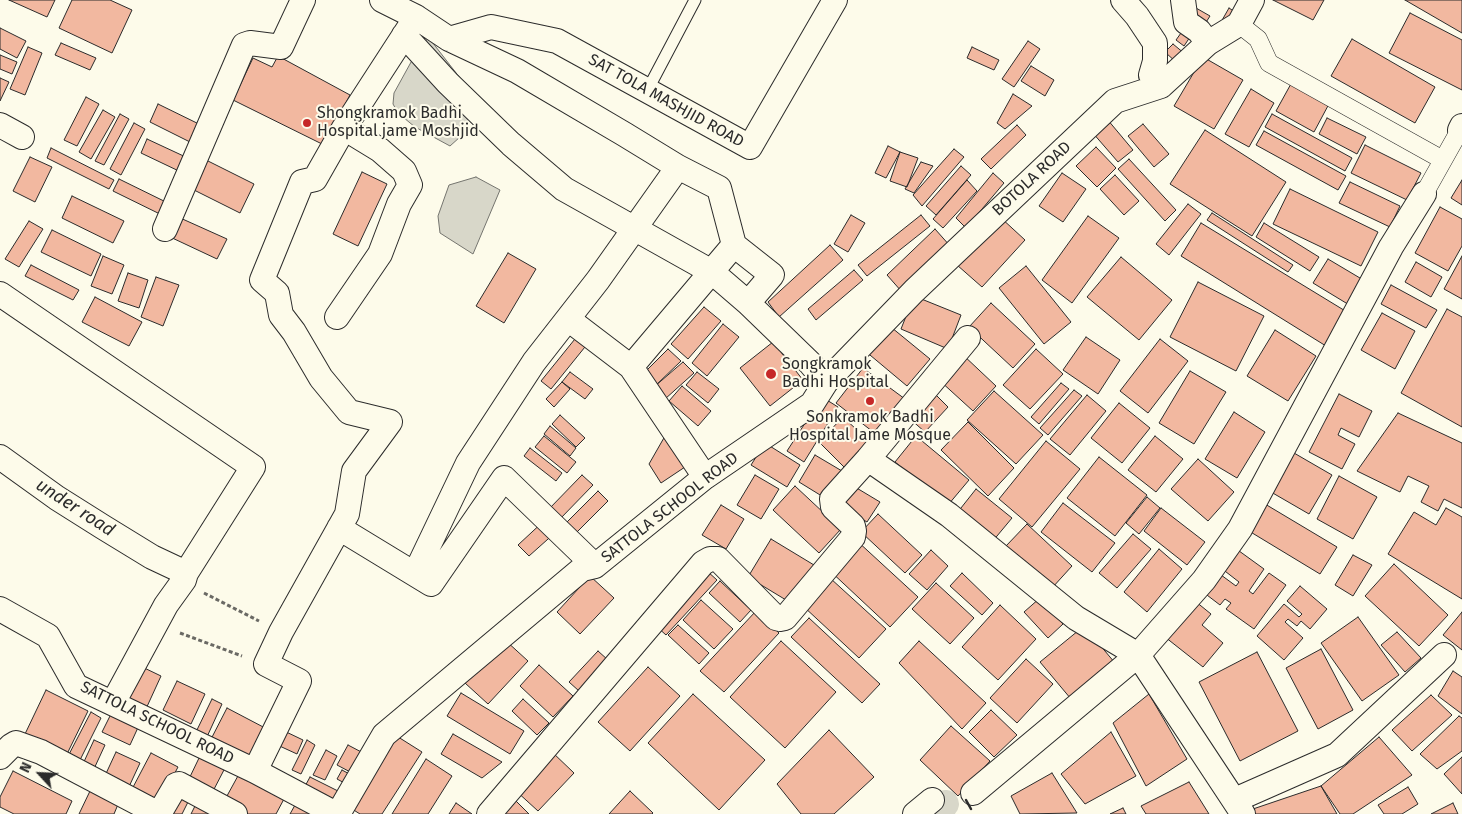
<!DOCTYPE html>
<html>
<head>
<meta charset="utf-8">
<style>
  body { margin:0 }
  #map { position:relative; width:1462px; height:814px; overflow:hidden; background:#fdfbea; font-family:"Fira Sans",sans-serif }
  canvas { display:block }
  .north { position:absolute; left:15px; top:749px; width:50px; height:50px; -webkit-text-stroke:4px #fdfbea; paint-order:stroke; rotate:295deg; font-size:14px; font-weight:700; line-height:20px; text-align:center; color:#2b2b2b }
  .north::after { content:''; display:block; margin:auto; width:18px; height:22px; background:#2b2b2b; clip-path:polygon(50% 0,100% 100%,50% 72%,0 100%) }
</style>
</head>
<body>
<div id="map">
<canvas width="1462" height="814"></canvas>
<div class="north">N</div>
</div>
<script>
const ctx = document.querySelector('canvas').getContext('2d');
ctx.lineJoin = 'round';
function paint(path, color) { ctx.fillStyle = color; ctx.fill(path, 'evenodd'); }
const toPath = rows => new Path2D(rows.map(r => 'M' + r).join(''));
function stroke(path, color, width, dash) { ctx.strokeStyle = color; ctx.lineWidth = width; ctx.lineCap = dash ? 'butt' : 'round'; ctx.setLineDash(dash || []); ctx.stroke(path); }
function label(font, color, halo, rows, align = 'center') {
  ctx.font = font + ' "Fira Sans",sans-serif'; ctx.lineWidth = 4; ctx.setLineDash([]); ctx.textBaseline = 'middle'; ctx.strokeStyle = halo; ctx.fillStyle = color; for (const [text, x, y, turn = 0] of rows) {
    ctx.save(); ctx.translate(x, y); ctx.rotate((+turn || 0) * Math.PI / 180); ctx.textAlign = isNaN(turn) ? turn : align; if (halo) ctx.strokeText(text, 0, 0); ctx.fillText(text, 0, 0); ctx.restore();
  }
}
const water = toPath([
  [429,38,460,78,482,100,460,137,450,146,415,127,398,113,393,104,394,93,421,44,429,38],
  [476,177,500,190,473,254,440,233,438,216,449,185,476,177]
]);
paint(water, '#d8d7c9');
stroke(water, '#74746e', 1);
stroke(toPath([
  [932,814,945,804]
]), '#d8d7c9', 28);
const building = toPath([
  [9,0,55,0,47,17,9,0],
  [72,0,110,0,132,10,112,53,59,28,72,0],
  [1273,0,1324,0,1313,20,1273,0],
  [1405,0,1462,0,1462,33,1405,0],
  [1196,8,1210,16,1203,27,1189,19,1196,8],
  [1229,8,1238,14,1217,29,1229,8],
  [1410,13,1462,40,1462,90,1389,53,1410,13],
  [1186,26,1194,31,1184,46,1176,40,1186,26],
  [0,28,26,41,17,58,0,49,0,28],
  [1352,39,1435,87,1415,123,1331,76,1352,39],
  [1028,41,1040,49,1014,87,1002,79,1028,41],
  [61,43,96,58,90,70,55,55,61,43],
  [1173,44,1185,54,1177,63,1165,52,1173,44],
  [28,47,42,53,25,95,10,89,28,47],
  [972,47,999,60,994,70,967,58,972,47],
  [0,55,17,62,12,74,0,69,0,55],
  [278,56,350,95,324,145,233,100,253,58,272,67,278,56],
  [1203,57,1243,80,1214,129,1174,106,1203,57],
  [1031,66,1054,80,1045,96,1021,81,1031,66],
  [0,78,9,82,0,101,0,78],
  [1292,82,1330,102,1314,132,1276,111,1292,82],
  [1251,89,1274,103,1249,147,1225,134,1251,89],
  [1013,94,1032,106,1005,129,997,123,1013,94],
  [86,97,99,104,77,146,64,140,86,97],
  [158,104,205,127,196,145,150,122,158,104],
  [103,110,115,117,91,159,79,152,103,110],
  [120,114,129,119,104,165,95,161,120,114],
  [1272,114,1352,158,1345,171,1265,127,1272,114],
  [1327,118,1366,137,1357,154,1319,134,1327,118],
  [1107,119,1133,150,1118,162,1092,132,1107,119],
  [134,123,145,129,121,175,110,169,134,123],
  [1143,124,1169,154,1154,167,1128,136,1143,124],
  [1017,125,1026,135,991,169,981,159,1017,125],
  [1205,130,1286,182,1252,236,1170,184,1205,130],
  [1264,131,1346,176,1338,190,1256,145,1264,131],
  [147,139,190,159,183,173,141,153,147,139],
  [1365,145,1421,173,1407,200,1351,173,1365,145],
  [888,146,900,152,886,178,875,173,888,146],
  [1096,147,1116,168,1097,187,1076,166,1096,147],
  [51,148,114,180,109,189,47,158,51,148],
  [954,149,964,157,922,206,913,195,954,149],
  [900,152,918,158,907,187,890,181,900,152],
  [30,157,52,167,35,202,13,191,30,157],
  [202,158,254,184,240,213,188,187,202,158],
  [1129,159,1176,210,1165,221,1118,169,1129,159],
  [921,162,933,166,914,193,905,189,921,162],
  [961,166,971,175,936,215,926,206,961,166],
  [362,172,387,184,358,246,333,234,362,172],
  [993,173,1004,183,966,228,956,218,993,173],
  [1062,173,1086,189,1063,222,1039,206,1062,173],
  [1115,175,1139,201,1124,215,1100,189,1115,175],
  [119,179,172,205,166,217,113,191,119,179],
  [967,180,977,191,943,228,933,219,967,180],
  [1462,180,1462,205,1451,198,1462,180],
  [1350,182,1400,206,1390,227,1339,203,1350,182],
  [1290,189,1378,232,1361,266,1273,224,1290,189],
  [72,196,124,221,113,243,62,218,72,196],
  [1188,204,1201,214,1169,255,1156,244,1188,204],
  [1440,207,1462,219,1462,246,1448,271,1415,253,1440,207],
  [1212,213,1293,265,1288,272,1207,220,1212,213],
  [851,215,865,223,848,252,834,244,851,215],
  [921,215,930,226,867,276,858,265,921,215],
  [1088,216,1119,238,1072,303,1042,280,1088,216],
  [178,217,227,239,217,259,168,236,178,217],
  [1000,217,1025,240,982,287,957,265,1000,217],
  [29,221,43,229,19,267,5,259,29,221],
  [1201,223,1347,312,1326,346,1181,256,1201,223],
  [1264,223,1319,257,1310,271,1256,237,1264,223],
  [935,229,951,247,902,292,887,275,935,229],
  [52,230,101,254,91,276,41,252,52,230],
  [830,245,843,260,779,317,768,302,830,245],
  [508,253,536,269,504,323,476,306,508,253],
  [103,256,124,265,112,294,91,286,103,256],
  [1462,256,1462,299,1444,289,1462,256],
  [1121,257,1172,300,1139,340,1087,297,1121,257],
  [1328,259,1365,281,1351,306,1313,283,1328,259],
  [1416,262,1442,277,1431,297,1405,282,1416,262],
  [31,265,79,290,73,300,25,276,31,265],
  [1026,266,1071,322,1044,344,999,288,1026,266],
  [854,270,863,280,816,320,808,309,854,270],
  [128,273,148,280,139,308,118,301,128,273],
  [156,277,179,285,163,326,141,317,156,277],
  [1198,282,1264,316,1236,371,1170,337,1198,282],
  [1391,285,1437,310,1426,328,1381,304,1391,285],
  [914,296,961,315,948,349,901,329,914,296],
  [95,297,142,322,129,346,82,322,95,297],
  [991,303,1035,344,1013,368,969,327,991,303],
  [704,307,721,321,688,359,671,344,704,307],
  [1447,309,1462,317,1462,427,1401,393,1447,309],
  [1382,313,1415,331,1395,369,1361,350,1382,313],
  [886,323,930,359,907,386,864,350,886,323],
  [723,324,739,337,707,376,692,363,723,324],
  [1275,330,1316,356,1288,401,1247,376,1275,330],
  [579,334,589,342,551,389,541,381,579,334],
  [1086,337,1120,360,1098,394,1063,370,1086,337],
  [1160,339,1188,361,1148,413,1120,391,1160,339],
  [773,342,803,380,770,406,740,368,773,342],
  [668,349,681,361,654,387,642,375,668,349],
  [1036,349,1063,374,1030,409,1003,385,1036,349],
  [962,354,996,386,973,411,939,380,962,354],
  [683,362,694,373,665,399,654,387,683,362],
  [863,368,905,399,877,435,836,403,863,368],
  [1190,371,1226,392,1194,444,1159,423,1190,371],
  [570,372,593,389,585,399,562,382,570,372],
  [697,372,719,389,708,403,686,385,697,372],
  [562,382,570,389,554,407,546,399,562,382],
  [1061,383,1069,389,1039,424,1031,417,1061,383],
  [682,386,711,411,698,426,669,401,682,386],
  [1074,390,1082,396,1048,435,1040,428,1074,390],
  [994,391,1043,435,1016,464,967,420,994,391],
  [933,392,948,407,925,432,909,418,933,392],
  [1339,394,1372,411,1359,437,1341,428,1338,435,1355,444,1342,469,1309,452,1339,394],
  [1087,395,1106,411,1070,455,1050,439,1087,395],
  [822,397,838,407,804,462,787,451,822,397],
  [1119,403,1150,428,1122,463,1091,438,1119,403],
  [1234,412,1265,432,1237,478,1205,459,1234,412],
  [1398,413,1462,443,1462,508,1444,499,1438,511,1421,502,1429,486,1408,476,1400,492,1357,471,1398,413],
  [560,415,585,438,576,447,552,424,560,415],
  [843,417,871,443,846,469,819,442,843,417],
  [968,422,1014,468,988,496,941,450,968,422],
  [550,426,576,448,570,456,544,434,550,426],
  [544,436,576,462,567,473,535,447,544,436],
  [665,436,685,467,661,483,649,464,665,436],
  [916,436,969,480,948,505,895,462,916,436],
  [1155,436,1183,459,1156,492,1128,470,1155,436],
  [1046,441,1080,469,1032,527,999,499,1046,441],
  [765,443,800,465,787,487,751,465,765,443],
  [530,448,562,473,556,481,524,456,530,448],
  [1294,453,1332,475,1309,514,1271,492,1294,453],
  [815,455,842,471,825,498,799,482,815,455],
  [1099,457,1147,495,1115,536,1067,498,1099,457],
  [1198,459,1234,492,1208,521,1171,489,1198,459],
  [582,475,593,485,559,520,548,510,582,475],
  [755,475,779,489,761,519,737,505,755,475],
  [1339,476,1377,497,1353,539,1317,519,1339,476],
  [850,484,880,502,867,522,837,504,850,484],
  [795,486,841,529,819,553,773,510,795,486],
  [976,489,1012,518,992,542,957,513,976,489],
  [598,491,608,501,574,535,564,525,598,491],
  [1147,497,1160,508,1139,534,1126,523,1147,497],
  [1260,501,1337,547,1320,574,1244,528,1260,501],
  [1063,503,1115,543,1092,572,1041,532,1063,503],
  [721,505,744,519,726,549,702,535,721,505],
  [1161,508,1205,542,1187,565,1144,531,1161,508],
  [1446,508,1462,517,1462,599,1388,554,1414,512,1436,525,1446,508],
  [878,514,922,555,905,573,861,532,878,514],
  [546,519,557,531,529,556,518,545,546,519],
  [1027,524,1072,566,1052,588,1006,546,1027,524],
  [1133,534,1151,549,1117,588,1099,573,1133,534],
  [771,539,814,565,791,603,748,577,771,539],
  [856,540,918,597,890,627,828,569,856,540],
  [1235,548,1264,569,1249,591,1253,594,1269,573,1286,585,1254,629,1226,609,1231,603,1225,599,1220,605,1203,592,1217,572,1236,586,1239,582,1221,568,1235,548],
  [1159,549,1182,569,1147,612,1124,592,1159,549],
  [931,550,948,566,927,590,909,574,931,550],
  [1353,555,1372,565,1353,596,1335,585,1353,555],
  [1394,564,1448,615,1419,646,1365,596,1394,564],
  [707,571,717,580,666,635,656,626,707,571],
  [962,573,993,603,982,615,950,586,962,573],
  [590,576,614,598,580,634,557,612,590,576],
  [830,578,886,629,859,658,803,606,830,578],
  [720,581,751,610,740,622,709,593,720,581],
  [936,583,974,618,950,644,912,609,936,583],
  [1300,586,1327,609,1310,629,1301,621,1297,626,1288,619,1285,622,1303,638,1284,660,1257,636,1284,604,1299,617,1302,614,1287,601,1300,586],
  [1040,598,1063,624,1048,638,1024,612,1040,598],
  [701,600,733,629,714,649,683,620,701,600],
  [1195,601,1211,614,1202,625,1223,643,1203,667,1165,637,1195,601],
  [1000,605,1036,639,998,680,962,647,1000,605],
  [756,611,779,633,724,692,700,671,756,611],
  [1462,612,1462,650,1443,635,1462,612],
  [1358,617,1399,675,1362,701,1321,643,1358,617],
  [809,618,880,684,862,703,791,637,809,618],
  [678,625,709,653,699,664,668,635,678,625],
  [1084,626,1115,663,1071,699,1040,662,1084,626],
  [1397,632,1421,658,1405,672,1381,645,1397,632],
  [505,640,528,661,488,704,465,683,505,640],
  [781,641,836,692,785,748,730,697,781,641],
  [919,641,986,703,962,729,899,663,919,641],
  [1321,649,1353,710,1318,729,1286,668,1321,649],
  [598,651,608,660,579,691,569,682,598,651],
  [1257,652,1298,731,1240,761,1199,682,1257,652],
  [1026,659,1053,684,1017,723,990,698,1026,659],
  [136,664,161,676,145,711,120,699,136,664],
  [539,665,573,696,553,717,520,686,539,665],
  [648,667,680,696,630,751,598,722,648,667],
  [1453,671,1462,677,1462,714,1438,696,1453,671],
  [177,681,205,694,191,724,163,710,177,681],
  [46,690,88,711,67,754,25,734,46,690],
  [461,693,524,731,510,754,447,716,461,693],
  [693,694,765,760,719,810,648,743,693,694],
  [1149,694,1187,759,1146,786,1113,723,1149,694],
  [1431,695,1452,715,1412,751,1392,730,1431,695],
  [212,699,222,704,206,739,195,734,212,699],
  [523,699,549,723,537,735,512,711,523,699],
  [114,708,141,721,130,745,102,732,114,708],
  [227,708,267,729,249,764,209,743,227,708],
  [991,710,1017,735,994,757,969,732,991,710],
  [91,712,101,718,76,768,65,762,91,712],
  [1459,716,1462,718,1462,751,1437,769,1420,754,1459,716],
  [951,726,990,761,958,796,920,760,951,726],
  [280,729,303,740,297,754,273,743,280,729],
  [829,730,874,777,834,814,801,814,777,784,829,730],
  [1111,732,1136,776,1085,804,1061,774,1111,732],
  [453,734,502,762,482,778,441,754,453,734],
  [395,735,422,752,382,814,360,814,349,807,395,735],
  [1379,737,1412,775,1353,814,1340,814,1321,786,1379,737],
  [94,740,105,745,93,771,82,766,94,740],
  [307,740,315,745,301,774,292,770,307,740],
  [348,745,367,755,356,775,337,765,348,745],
  [326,750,337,756,325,780,313,775,326,750],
  [551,751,574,773,538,811,515,790,551,751],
  [116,752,140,763,127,791,103,780,116,752],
  [151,753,178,767,158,805,131,791,151,753],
  [200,756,225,768,211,795,187,783,200,756],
  [1462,757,1462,794,1444,774,1462,757],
  [426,759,452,776,428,814,392,814,426,759],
  [342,770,355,777,350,786,337,779,342,770],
  [13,771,72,801,66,814,14,814,0,807,0,797,13,771],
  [1052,773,1077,813,1020,814,1011,796,1052,773],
  [239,774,284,799,276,814,238,814,222,805,239,774],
  [310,777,344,794,337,807,303,790,310,777],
  [1189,782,1209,814,1146,814,1141,806,1189,782],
  [1321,786,1337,814,1250,814,1247,811,1321,786],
  [178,787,192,794,182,814,165,814,178,787],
  [1408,787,1418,804,1402,814,1384,814,1378,805,1408,787],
  [91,789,119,802,114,814,79,814,91,789],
  [630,791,653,813,652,814,609,814,630,791],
  [299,798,326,814,290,814,299,798],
  [514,799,529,814,499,814,514,799],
  [198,800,219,814,191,814,198,800],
  [456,803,472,814,449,814,456,803],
  [1453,803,1458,814,1431,814,1453,803],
  [1123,808,1126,814,1110,814,1123,808]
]);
paint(building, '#f2b8a0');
stroke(building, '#2b2b2b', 1);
const service = toPath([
  [647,91,695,0]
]);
const pedestrian = toPath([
  [1239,24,1258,39,1269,63,1443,160],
  [1424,194,1460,130]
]);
const minor = toPath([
  [1123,0,1137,16,1155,43,1155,61,1151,75,1161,86],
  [1183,0,1186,22,1199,31,1208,43],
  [404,35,448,83,511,144,564,189,712,272,748,303],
  [449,39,491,27,557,41,750,147,835,0],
  [0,125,22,137],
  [1460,130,1462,126],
  [165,229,244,45,250,43,281,47,303,0],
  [0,294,253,467,186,573,184,580,166,605,113,703],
  [337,317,380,254,399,204,410,185,404,171,380,150,344,128],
  [568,319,631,367],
  [826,382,914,291,1115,101,1161,86,1208,43,1239,24,1252,0],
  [0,457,57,498,103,527,152,557,186,573],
  [868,459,949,515,1076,618,1138,655,1243,814],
  [705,477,631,367,734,245],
  [339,528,431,584,504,478,595,566],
  [415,574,468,463,534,362,598,280,678,167],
  [0,609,48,636,76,686,255,771,336,814],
  [0,757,11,746,16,743,41,752,159,814,176,785,179,784,235,814],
  [255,771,299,681,266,664,281,632,347,514,354,471,390,422,349,412,321,378,294,332,281,315,277,293,262,280,302,182,315,179,344,128,416,17],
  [973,793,1138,655,1204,580,1240,529,1391,247,1424,194],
  [1235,800,1337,755,1444,655],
  [338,814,384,735,582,569,595,566,705,477,812,404,826,382,810,363,748,303,772,275,734,245,719,188,678,167,624,134,517,71,449,39,416,17,382,0],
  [489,814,703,563,710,559,718,559,776,618,780,619,785,618,853,537,854,531,853,526,833,507,832,499,868,459,968,338],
  [915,814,932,800]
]);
stroke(service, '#2b2b2b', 13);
stroke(pedestrian, '#2b2b2b', 19);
stroke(minor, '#2b2b2b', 26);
stroke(toPath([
  [204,593,259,621],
  [180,633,242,656]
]), '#6a6964', 3, [4, 2.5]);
stroke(service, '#fdfbea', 11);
stroke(pedestrian, '#fdfbea', 18);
stroke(minor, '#fdfbea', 24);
stroke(toPath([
  [966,800,971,809]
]), '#2b2b2b', 2.5);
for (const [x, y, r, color] of [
  [307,123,5,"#c62828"],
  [771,374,6,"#c62828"],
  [870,401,5,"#c62828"]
]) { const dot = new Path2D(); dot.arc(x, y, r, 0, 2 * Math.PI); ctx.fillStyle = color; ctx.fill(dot); stroke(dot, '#fdfbea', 2); }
label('16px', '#2b2b2b', '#fdfbea', [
  ["SAT TOLA MASHJID ROAD",666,101,29],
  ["BOTOLA ROAD",1032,179,-43],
  ["SATTOLA SCHOOL ROAD",670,508,-38],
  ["SATTOLA SCHOOL ROAD",157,723,26]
]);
label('16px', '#2b2b2b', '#fdfbea', [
  ["Shongkramok Badhi",317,114],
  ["Hospital jame Moshjid",317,132],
  ["Songkramok",782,365],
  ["Badhi Hospital",782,383],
  ["Sonkramok Badhi",870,418,"center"],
  ["Hospital Jame Mosque",870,436,"center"]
], 'left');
label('italic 18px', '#2b2b2b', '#fdfbea', [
  ["under road",75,508,33]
]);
</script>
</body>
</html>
